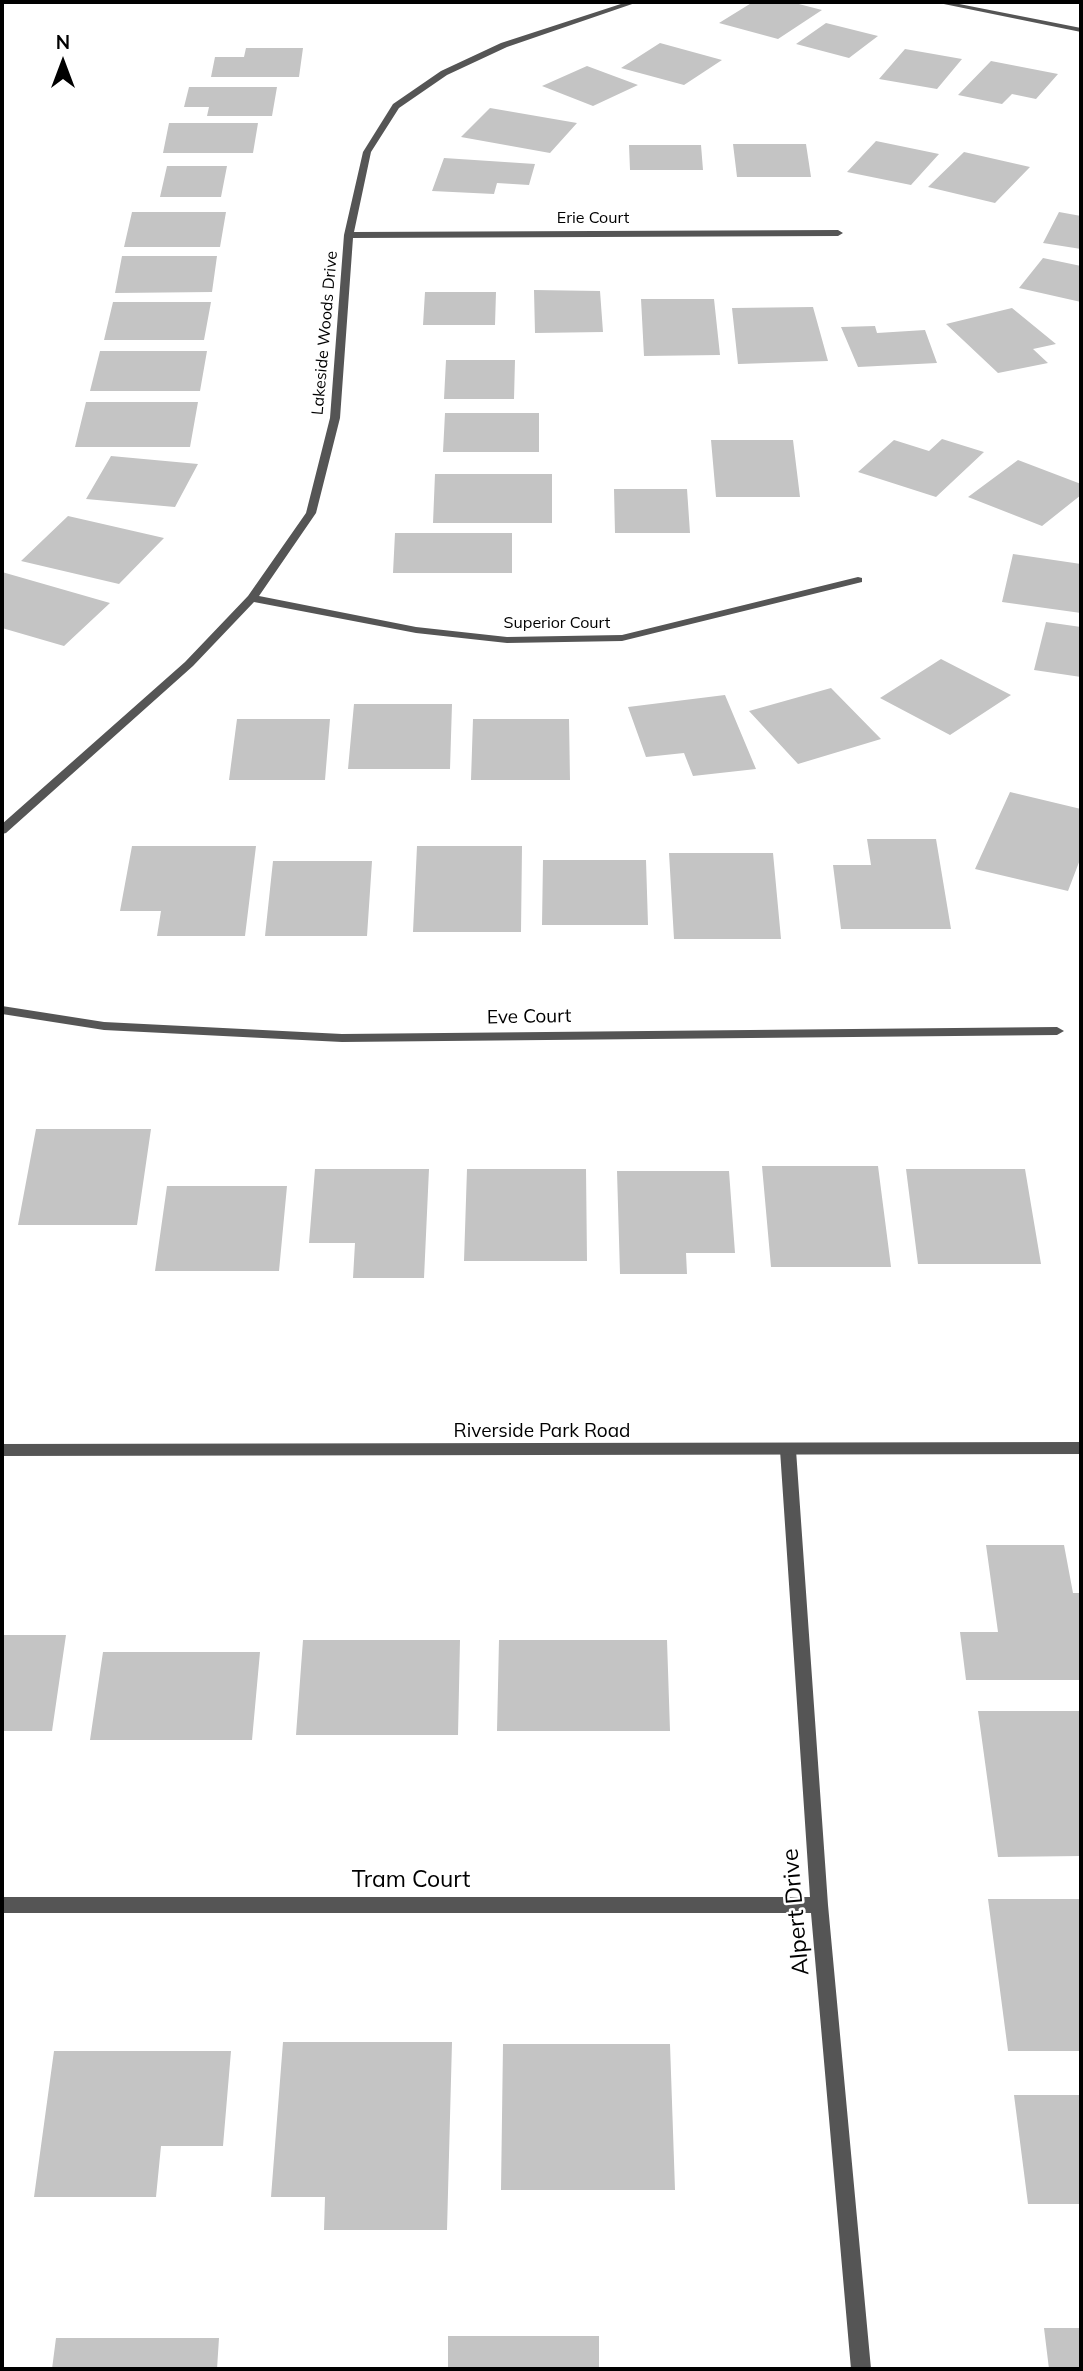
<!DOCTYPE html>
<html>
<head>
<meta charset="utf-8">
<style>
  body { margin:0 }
  #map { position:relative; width:1083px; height:2371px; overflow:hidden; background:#fff; font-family:Mulish,sans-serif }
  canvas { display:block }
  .frame { position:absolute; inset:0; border:4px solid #000; pointer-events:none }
  .north { position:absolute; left:28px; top:28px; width:70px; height:70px; -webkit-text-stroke:5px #fff; paint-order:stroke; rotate:0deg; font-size:19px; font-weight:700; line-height:28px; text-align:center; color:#000 }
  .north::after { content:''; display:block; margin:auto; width:24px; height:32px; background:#000; clip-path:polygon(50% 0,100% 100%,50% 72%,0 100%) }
</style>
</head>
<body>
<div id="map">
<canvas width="1083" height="2371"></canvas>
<div class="frame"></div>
<div class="north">N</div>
</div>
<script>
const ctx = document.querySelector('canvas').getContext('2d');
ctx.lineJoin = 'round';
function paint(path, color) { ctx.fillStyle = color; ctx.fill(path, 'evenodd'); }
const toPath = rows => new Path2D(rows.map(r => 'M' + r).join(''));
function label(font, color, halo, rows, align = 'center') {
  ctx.font = font + ' Mulish,sans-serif'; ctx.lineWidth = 5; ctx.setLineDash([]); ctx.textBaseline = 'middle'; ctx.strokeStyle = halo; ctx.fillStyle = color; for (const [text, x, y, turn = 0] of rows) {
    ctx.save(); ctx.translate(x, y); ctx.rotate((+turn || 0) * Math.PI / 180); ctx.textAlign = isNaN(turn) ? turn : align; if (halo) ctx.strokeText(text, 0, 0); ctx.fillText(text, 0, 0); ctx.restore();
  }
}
paint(toPath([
  [753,2,791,2,822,10,778,39,719,23],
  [826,23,878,36,849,58,796,44],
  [660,43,722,60,684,85,621,68],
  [246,48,303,48,299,77,211,77,215,57,244,57],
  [905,49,962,59,937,89,879,79],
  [991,61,1058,74,1036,99,1012,94,1002,104,958,95],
  [587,66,638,85,593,106,542,86],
  [189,87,277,87,272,116,207,116,209,107,184,107],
  [490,108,577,123,550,153,461,137],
  [169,123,258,123,253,153,163,153],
  [876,141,939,154,911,185,847,172],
  [733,144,806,144,811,177,737,177],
  [629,145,701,145,703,170,630,170],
  [964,152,1030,167,995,203,928,187],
  [444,158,535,164,529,185,497,183,494,194,432,191],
  [167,166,227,166,221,197,160,197],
  [132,212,226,212,220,247,124,247],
  [1059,212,1081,216,1081,249,1043,243],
  [122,256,217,256,212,292,115,293],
  [1043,258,1081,266,1081,302,1019,288],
  [534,290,600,291,603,332,535,333],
  [425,292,496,292,495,325,423,325],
  [641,299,714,299,720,355,644,356],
  [113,302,211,302,204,340,104,340],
  [813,307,828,361,738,364,732,308],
  [1012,308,1056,344,1033,349,1048,363,998,373,946,324],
  [875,326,877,333,925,330,937,363,858,367,841,327],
  [100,351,207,351,200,391,90,391],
  [446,360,515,360,514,399,444,399],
  [86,402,198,402,190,447,75,447],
  [445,413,539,413,539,452,443,452],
  [942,439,984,452,936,497,858,472,894,440,929,451],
  [711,440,793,440,800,497,716,497],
  [111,456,198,464,175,507,86,499],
  [1018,460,1081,484,1081,495,1042,526,968,497],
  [435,474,552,474,552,523,433,523],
  [614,489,687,489,690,533,615,533],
  [68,516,164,538,119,584,21,561],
  [395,533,512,533,512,573,393,573],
  [1013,554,1081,564,1081,613,1002,602],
  [2,572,110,603,64,646,2,628],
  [1046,622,1081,627,1081,677,1034,670],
  [941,659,1011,695,950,735,880,698],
  [831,688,881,739,798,764,749,711],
  [725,695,756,769,693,776,684,753,646,757,628,707],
  [354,704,452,704,450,769,348,769],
  [237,719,330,719,325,780,229,780],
  [473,719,569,719,570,780,471,780],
  [1010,792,1081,809,1081,857,1068,891,975,869],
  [867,839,936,839,951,929,841,929,833,865,871,865],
  [132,846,256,846,245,936,157,936,161,911,120,911],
  [417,846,522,846,521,932,413,932],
  [669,853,773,853,781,939,674,939],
  [543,860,646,860,648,925,542,925],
  [273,861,372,861,367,936,265,936],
  [36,1129,151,1129,137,1225,18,1225],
  [762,1166,878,1166,891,1267,771,1267],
  [315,1169,429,1169,424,1278,353,1278,355,1243,309,1243],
  [467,1169,586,1169,587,1261,464,1261],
  [906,1169,1025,1169,1041,1264,918,1264],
  [617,1171,729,1171,735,1253,686,1253,687,1274,620,1274],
  [167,1186,287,1186,279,1271,155,1271],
  [986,1545,1064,1545,1073,1593,1081,1593,1081,1680,966,1680,960,1632,998,1632],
  [2,1635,66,1635,52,1731,2,1731],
  [303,1640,460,1640,458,1735,296,1735],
  [499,1640,667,1640,670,1731,497,1731],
  [103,1652,260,1652,252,1740,90,1740],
  [978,1711,1081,1711,1081,1856,998,1857],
  [988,1899,1081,1899,1081,2051,1008,2051],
  [283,2042,452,2042,447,2230,324,2230,325,2197,271,2197],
  [503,2044,670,2044,675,2190,501,2190],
  [54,2051,231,2051,223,2146,161,2146,156,2197,34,2197],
  [1014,2095,1081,2095,1081,2204,1028,2204],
  [1044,2328,1081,2328,1081,2369,1049,2369],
  [448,2336,599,2336,599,2369,448,2369],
  [56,2338,219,2338,217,2369,52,2369]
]), '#c4c4c4');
paint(toPath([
  [627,2,638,2,507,47,447,75,399,108,371,152,354,232,838,230,843,233,838,236,353,238,340,418,316,513,259,596,416,627,507,637,622,635,858,577,862,578,862,582,622,641,507,643,416,633,254,602,193,666,6,833,2,834,2,824,185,662,248,596,306,513,330,418,344,235,363,152,393,104,441,71,501,43,627,2],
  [934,2,949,2,1081,28,1081,32,934,2],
  [2,1006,104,1022,342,1034,1057,1027,1064,1031,1057,1035,342,1042,104,1030,2,1014,2,1006],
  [788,1444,793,1446,796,1450,828,1905,871,2369,851,2369,811,1913,2,1913,2,1897,810,1897,780,1450,783,1446,788,1444]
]), '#555');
paint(toPath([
  [1081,1442,1081,1454,2,1456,2,1444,1081,1442]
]), '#555');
label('16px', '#000', '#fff', [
  ["Erie Court",593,218],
  ["Lakeside Woods Drive",325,333,-85],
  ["Superior Court",557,623]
]);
label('19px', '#000', '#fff', [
  ["Eve Court",529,1017,-1],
  ["Riverside Park Road",542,1431]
]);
label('23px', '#000', '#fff', [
  ["Tram Court",411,1880],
  ["Alpert Drive",796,1912,-95]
]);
</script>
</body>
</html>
